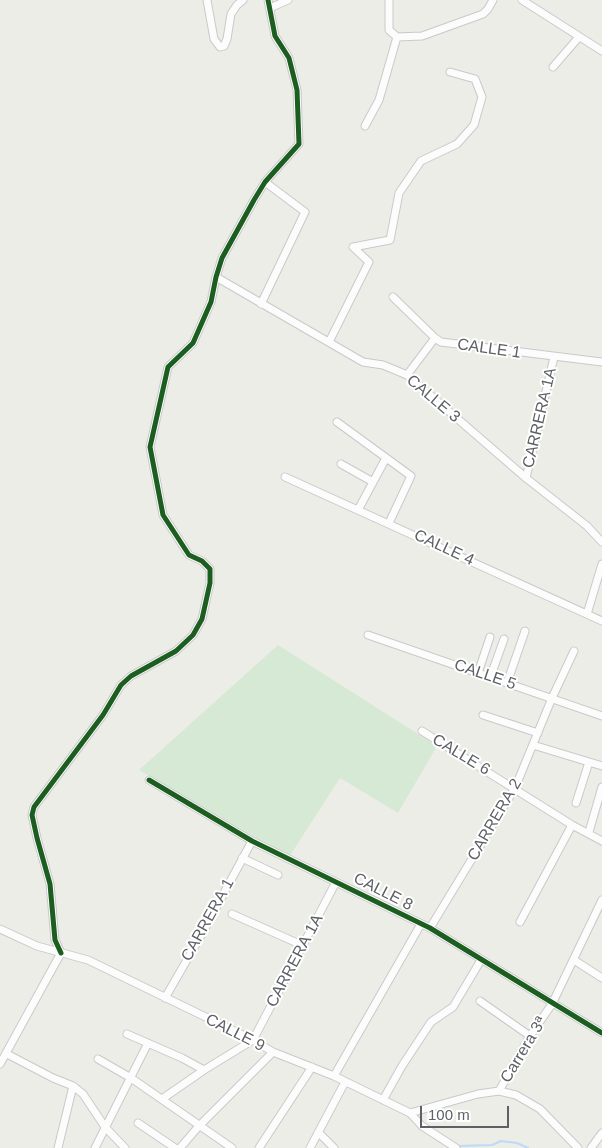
<!DOCTYPE html>
<html>
<head>
<meta charset="utf-8">
<style>
  body { margin:0 }
  #map { position:relative; width:602px; height:1148px; overflow:hidden; background:#edede8; font-family:Arial,sans-serif }
  canvas { display:block }
  .scale { position:absolute; left:420px; top:1106px; width:89px; height:22px; box-sizing:border-box; border:2px solid #5d6166; border-top:0; padding-left:6px; font-size:15px; line-height:18px; white-space:nowrap; color:#5d6166; -webkit-text-stroke:4px #fff; paint-order:stroke }
</style>
</head>
<body>
<div id="map">
<canvas width="602" height="1148"></canvas>
<div class="scale">100 m</div>
</div>
<script>
const ctx = document.querySelector('canvas').getContext('2d');
ctx.lineJoin = 'round';
function paint(path, color) { ctx.fillStyle = color; ctx.fill(path, 'evenodd'); }
const toPath = rows => new Path2D(rows.map(r => 'M' + r).join(''));
function stroke(path, color, width, dash) { ctx.strokeStyle = color; ctx.lineWidth = width; ctx.lineCap = dash ? 'butt' : 'round'; ctx.setLineDash(dash || []); ctx.stroke(path); }
function label(font, color, halo, rows, align = 'center') {
  ctx.font = font + ' Arial,sans-serif'; ctx.lineWidth = 4; ctx.setLineDash([]); ctx.textBaseline = 'middle'; ctx.strokeStyle = halo; ctx.fillStyle = color; for (const [text, x, y, turn = 0] of rows) {
    ctx.save(); ctx.translate(x, y); ctx.rotate((+turn || 0) * Math.PI / 180); ctx.textAlign = isNaN(turn) ? turn : align; if (halo) ctx.strokeText(text, 0, 0); ctx.fillText(text, 0, 0); ctx.restore();
  }
}
paint(toPath([
  [278,645,437,746,398,813,340,778,289,857,139,770]
]), '#d6e9d5');
stroke(toPath([
  [457,1146,492,1145,501,1141,517,1143,528,1148]
]), '#bddaf7', 2);
const street = toPath([
  [207,0,214,39,220,47,224,46,227,39,231,14,237,5,243,0],
  [389,0,389,30,397,37,422,36,483,14,488,9,493,0],
  [522,0,602,51],
  [270,8,288,0],
  [553,67,579,37],
  [365,126,379,100,397,37],
  [216,277,363,362,383,365,407,375,526,478,587,526,602,542],
  [393,297,435,338,441,342,602,362],
  [261,304,305,212,265,182],
  [329,342,369,262,353,247,390,240,399,193,421,161,457,144,474,125,482,97,475,79,450,72],
  [407,375,435,338],
  [337,422,411,476,389,523],
  [341,464,373,482],
  [285,477,602,621],
  [526,478,554,357],
  [358,510,386,458],
  [587,614,602,564],
  [368,635,602,716],
  [478,673,490,637],
  [490,678,504,639],
  [507,683,525,631],
  [483,715,538,733],
  [422,731,572,825,602,841],
  [533,745,602,766],
  [149,780,252,841,430,928,602,1033],
  [576,803,589,762],
  [589,832,602,787],
  [242,858,278,875],
  [232,914,304,946],
  [520,922,572,825],
  [430,928,515,788,552,698,574,651],
  [0,929,37,946,88,960,253,1040,273,1052,334,1076,410,1113,422,1126,456,1148],
  [61,953,55,940,50,884,37,838,32,815,34,807,103,715,121,685,131,676,176,651,193,635,202,619,210,583,210,569,202,561,189,555,163,515,150,447,168,367,193,343,211,302,216,277,222,258,254,200,265,182,299,144,297,90,289,58,275,36,268,0],
  [574,960,602,978],
  [165,998,203,932,252,841],
  [480,1001,530,1036],
  [127,1034,182,1058,204,1070],
  [253,1040,336,882],
  [7,1054,53,1078,73,1086,83,1094,105,1127,125,1148],
  [98,1059,131,1078,232,1148],
  [0,1064,61,953],
  [334,1076,421,924],
  [499,1091,530,1036,552,1004,602,900],
  [162,1099,204,1070,253,1040],
  [383,1100,402,1066,431,1022,453,1007,481,960],
  [410,1113,478,1094,499,1091,516,1095,540,1109,578,1148],
  [138,1123,175,1148],
  [319,1133,334,1148],
  [58,1148,73,1086],
  [95,1148,148,1043],
  [180,1148,199,1126,273,1052],
  [259,1148,312,1067],
  [310,1148,345,1082],
  [591,1148,602,1133]
]);
stroke(street, '#c9c9c9', 9);
stroke(street, '#fcfcfc', 7);
stroke(toPath([
  [149,780,252,841,430,928,602,1033],
  [61,953,55,940,50,884,37,838,32,815,34,807,103,715,121,685,131,676,176,651,193,635,202,619,210,583,210,569,202,561,189,555,163,515,150,447,168,367,193,343,211,302,216,277,222,258,254,200,265,182,299,144,297,90,289,58,275,36,268,0]
]), '#1b5e20', 5);
label('16px', '#5d6166', '#fff', [
  ["CALLE 1",489,349,8],
  ["CALLE 3",433,399,40],
  ["CARRERA 1A",540,418,-77],
  ["CALLE 4",444,548,25],
  ["CALLE 5",485,675,19],
  ["CALLE 6",461,755,31],
  ["CARRERA 2",495,820,-60],
  ["CALLE 8",383,892,27],
  ["CARRERA 1",208,920,-61],
  ["CARRERA 1A",295,961,-62],
  ["CALLE 9",235,1033,27],
  ["Carrera 3ª",524,1050,-59]
]);
</script>
</body>
</html>
